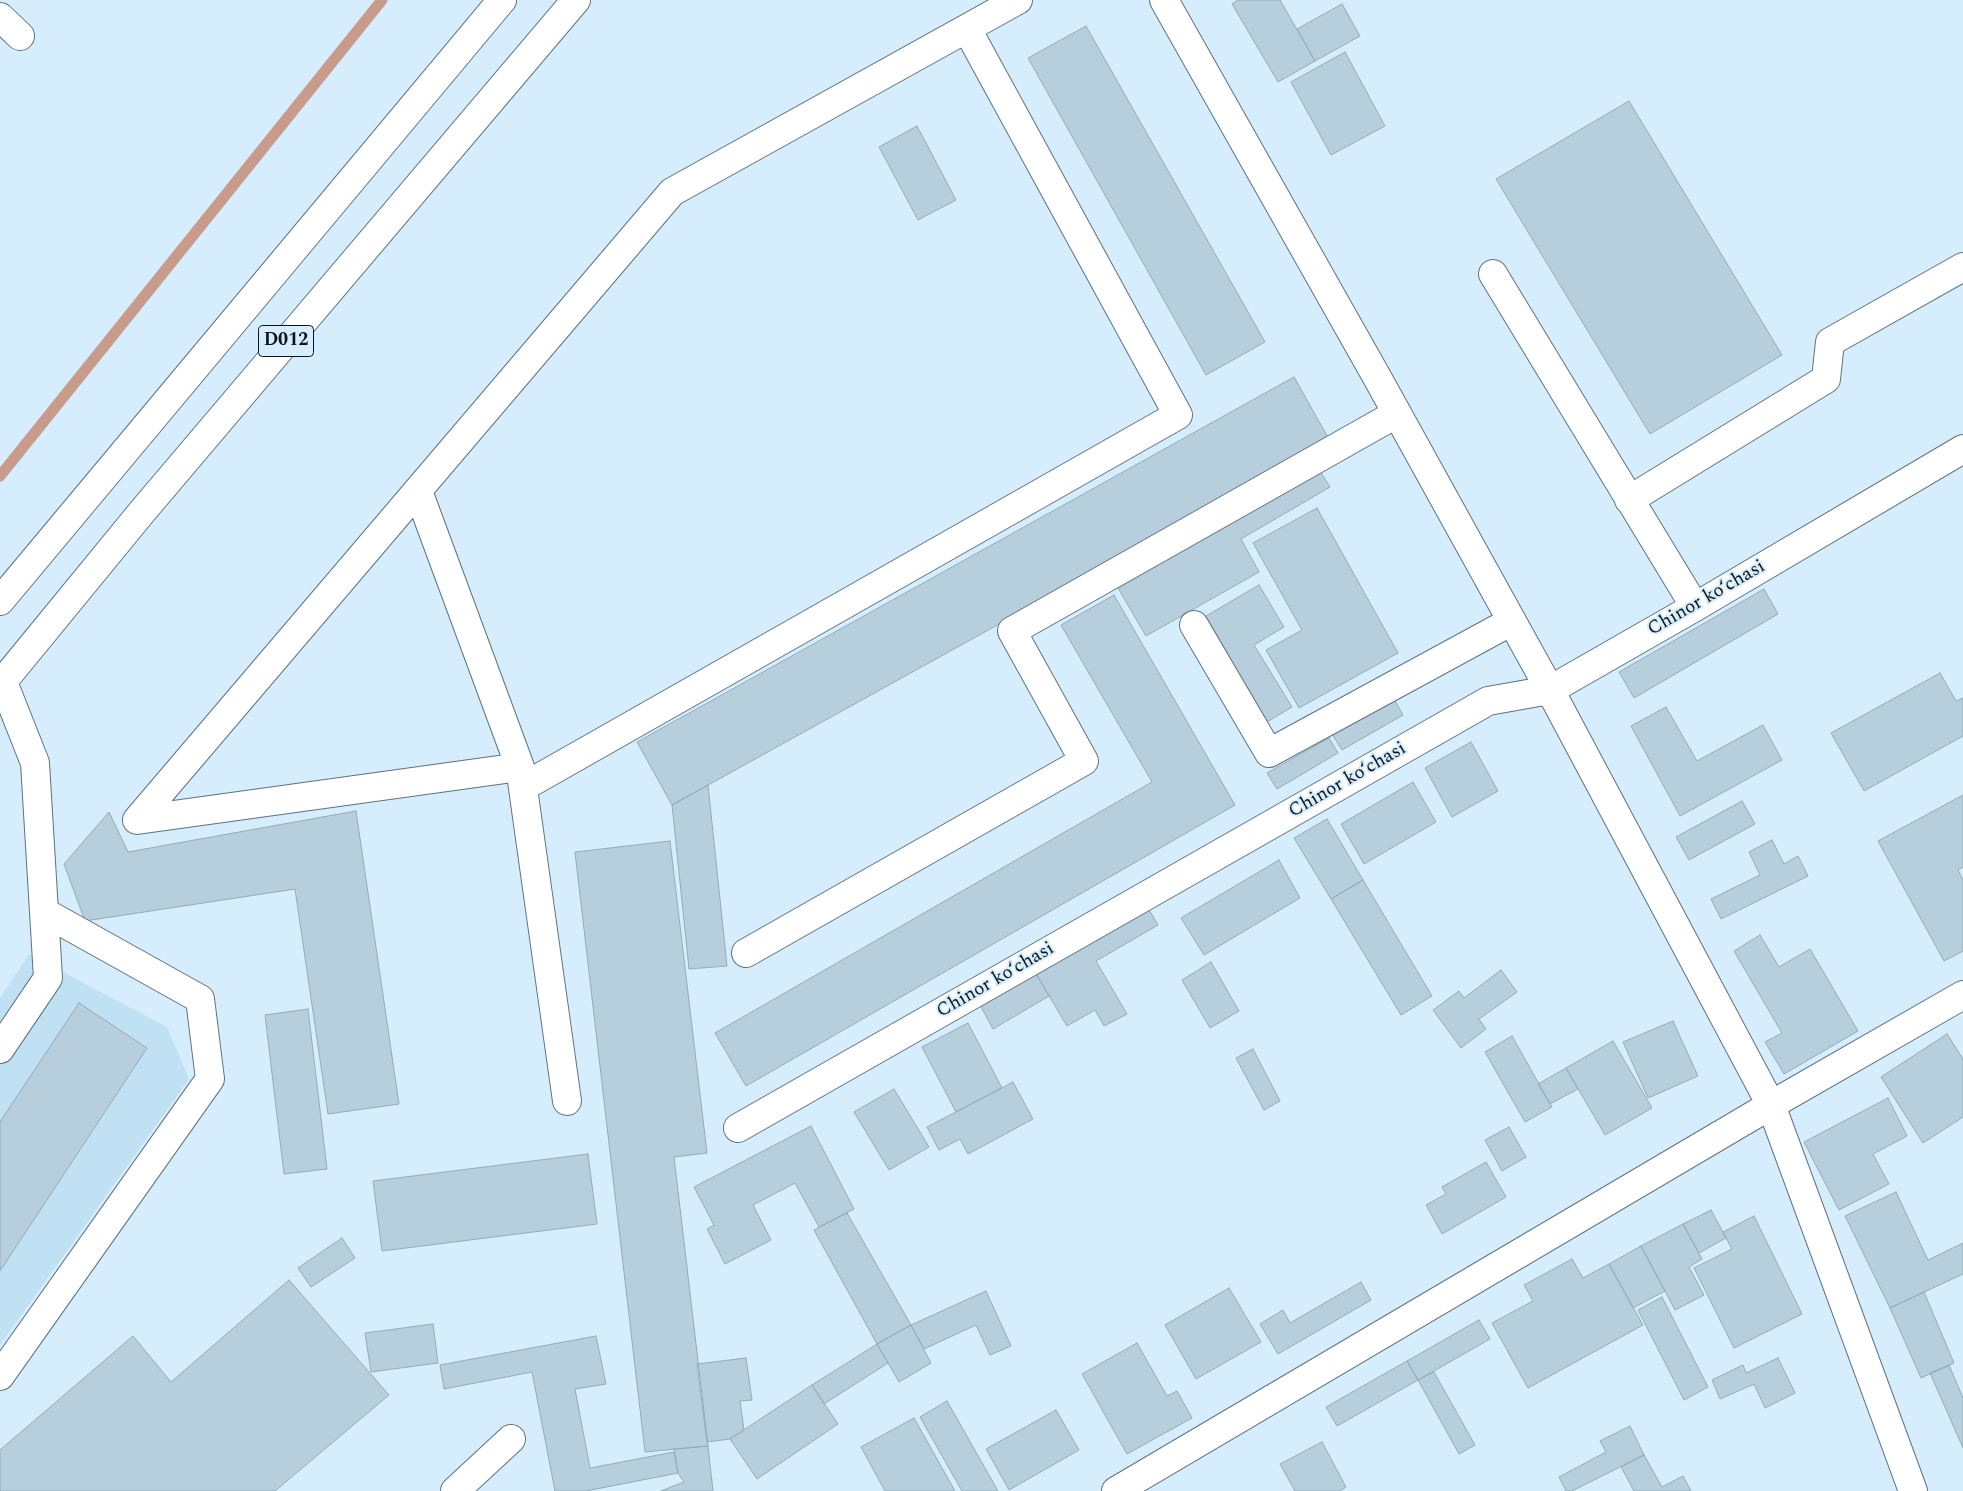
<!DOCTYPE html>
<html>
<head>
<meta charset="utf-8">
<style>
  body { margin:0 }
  canvas { display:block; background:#d5edfc }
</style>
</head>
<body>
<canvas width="1963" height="1491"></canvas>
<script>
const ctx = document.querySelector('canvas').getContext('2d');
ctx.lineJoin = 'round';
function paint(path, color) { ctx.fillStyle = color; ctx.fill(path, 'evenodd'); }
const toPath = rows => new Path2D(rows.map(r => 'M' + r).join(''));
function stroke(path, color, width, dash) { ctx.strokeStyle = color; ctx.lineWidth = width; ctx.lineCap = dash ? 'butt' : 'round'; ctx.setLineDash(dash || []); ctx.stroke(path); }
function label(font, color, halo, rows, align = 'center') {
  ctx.font = font + ' Spectral,serif'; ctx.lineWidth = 4; ctx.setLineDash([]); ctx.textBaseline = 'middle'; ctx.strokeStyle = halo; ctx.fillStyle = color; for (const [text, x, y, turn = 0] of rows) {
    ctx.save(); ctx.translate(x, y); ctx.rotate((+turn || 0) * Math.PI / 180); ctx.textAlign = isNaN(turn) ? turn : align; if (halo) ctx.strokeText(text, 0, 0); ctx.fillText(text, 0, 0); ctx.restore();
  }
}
paint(toPath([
  [29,954,167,1027,189,1079,0,1345,0,998]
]), '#c0e0f3');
stroke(toPath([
  [0,476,382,0]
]), '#c89b8b', 11);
const building = toPath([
  [1238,0,1280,0,1315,61,1278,82,1232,4,1238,0],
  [1342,4,1360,36,1315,61,1297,29,1342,4],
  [1086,26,1265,342,1206,375,1028,58,1086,26],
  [1345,52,1385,126,1331,155,1291,82,1345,52],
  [1629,101,1782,355,1650,434,1496,179,1629,101],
  [917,126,956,200,918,220,879,147,917,126],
  [1294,377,1330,441,672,805,637,742,1294,377],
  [1320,471,1330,487,1241,539,1259,572,1146,636,1118,588,1320,471],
  [1317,508,1398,653,1299,708,1266,650,1302,630,1253,543,1317,508],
  [1259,585,1284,627,1254,645,1292,707,1267,722,1206,616,1259,585],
  [1764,589,1778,614,1634,698,1619,672,1764,589],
  [1114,595,1235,805,746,1086,715,1033,1152,782,1061,625,1114,595],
  [1940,673,1956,701,1963,698,1963,736,1864,791,1831,733,1940,673],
  [1394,699,1403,715,1342,750,1332,734,1394,699],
  [1666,707,1697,761,1763,725,1782,760,1680,816,1631,726,1666,707],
  [1329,738,1338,753,1277,789,1267,773,1329,738],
  [1471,742,1498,791,1452,817,1425,768,1471,742],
  [1413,782,1436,822,1364,864,1341,824,1413,782],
  [708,785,727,966,689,969,672,805,708,785],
  [1963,795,1963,867,1958,870,1963,880,1963,951,1944,961,1878,841,1963,795],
  [1742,801,1755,824,1689,860,1676,837,1742,801],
  [356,811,399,1104,328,1114,295,889,85,921,64,864,109,812,128,852,356,811],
  [1327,819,1363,880,1331,899,1294,838,1327,819],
  [1772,840,1784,864,1798,856,1808,876,1721,919,1711,899,1760,875,1749,852,1772,840],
  [670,841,707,1153,674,1157,708,1446,645,1452,575,852,670,841],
  [1279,860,1300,898,1204,955,1181,918,1279,860],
  [1363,880,1432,996,1401,1015,1331,899,1363,880],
  [1148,908,1158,925,1096,961,1127,1014,1104,1026,1095,1010,1067,1026,1035,972,1148,908],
  [1760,935,1779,967,1810,949,1858,1031,1784,1074,1765,1042,1782,1033,1734,951,1760,935],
  [1211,962,1239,1011,1210,1028,1182,980,1211,962],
  [1501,970,1517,992,1479,1019,1486,1029,1461,1048,1433,1010,1459,991,1464,998,1501,970],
  [1035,972,1049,996,993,1029,980,1005,1035,972],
  [79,1003,147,1048,0,1271,0,1122,79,1003],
  [308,1009,327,1169,284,1174,265,1015,308,1009],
  [1673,1021,1698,1076,1648,1098,1623,1042,1673,1021],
  [968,1023,1002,1088,956,1112,922,1047,968,1023],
  [1947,1034,1963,1059,1963,1117,1923,1143,1881,1077,1947,1034],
  [1512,1036,1552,1107,1525,1122,1485,1052,1512,1036],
  [1613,1041,1652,1108,1605,1135,1566,1068,1613,1041],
  [1253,1049,1280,1101,1264,1110,1236,1058,1253,1049],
  [1566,1068,1578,1089,1550,1104,1538,1084,1566,1068],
  [1013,1082,1033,1119,968,1154,960,1139,939,1150,927,1127,1013,1082],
  [894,1089,929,1147,889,1170,854,1112,894,1089],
  [1888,1098,1907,1136,1873,1154,1889,1184,1839,1210,1804,1142,1888,1098],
  [811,1126,854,1209,819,1227,795,1183,753,1205,771,1240,725,1264,707,1229,714,1225,694,1187,811,1126],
  [1509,1127,1526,1157,1502,1171,1485,1140,1509,1127],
  [588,1154,597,1224,382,1251,373,1181,588,1154],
  [1486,1162,1506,1197,1442,1234,1426,1205,1446,1194,1442,1187,1486,1162],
  [1896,1192,1928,1260,1963,1243,1963,1274,1890,1308,1845,1216,1896,1192],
  [1711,1210,1726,1238,1699,1253,1683,1224,1711,1210],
  [847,1213,911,1325,877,1344,814,1230,847,1213],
  [1754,1216,1802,1314,1734,1348,1694,1268,1732,1249,1723,1232,1754,1216],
  [1683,1224,1702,1259,1689,1267,1704,1295,1675,1310,1641,1246,1683,1224],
  [342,1238,355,1258,311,1287,298,1268,342,1238],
  [1641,1246,1665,1291,1633,1308,1609,1264,1641,1246],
  [1572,1259,1583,1278,1609,1264,1643,1325,1528,1388,1492,1323,1533,1301,1524,1285,1572,1259],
  [289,1280,389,1395,275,1491,0,1491,0,1450,133,1336,171,1382,289,1280],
  [1361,1282,1371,1300,1278,1354,1260,1324,1283,1310,1290,1323,1361,1282],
  [1229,1288,1261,1342,1196,1379,1165,1325,1229,1288],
  [986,1291,1011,1346,990,1355,976,1325,924,1349,911,1325,986,1291],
  [1924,1292,1954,1363,1921,1378,1890,1308,1924,1292],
  [1662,1297,1708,1387,1684,1400,1638,1310,1662,1297],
  [1479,1320,1490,1339,1418,1380,1407,1361,1479,1320],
  [433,1324,438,1363,371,1372,365,1333,433,1324],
  [911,1325,931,1363,899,1382,877,1344,911,1325],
  [596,1336,606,1384,575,1389,590,1468,674,1452,678,1473,586,1491,555,1491,532,1372,444,1389,440,1365,596,1336],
  [1137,1343,1167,1396,1177,1391,1192,1418,1127,1454,1082,1374,1137,1343],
  [877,1344,888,1363,824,1404,812,1385,877,1344],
  [746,1358,752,1400,740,1401,744,1430,730,1439,707,1442,697,1364,746,1358],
  [1778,1358,1795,1393,1765,1408,1754,1384,1720,1399,1712,1380,1743,1365,1746,1373,1778,1358],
  [1407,1361,1418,1380,1337,1426,1326,1407,1407,1361],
  [1949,1365,1963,1398,1963,1448,1930,1373,1949,1365],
  [1434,1372,1475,1445,1459,1454,1418,1380,1434,1372],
  [812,1385,838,1424,757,1479,730,1439,812,1385],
  [947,1401,998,1491,962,1491,920,1417,947,1401],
  [1056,1410,1079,1450,1009,1490,986,1449,1056,1410],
  [914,1418,955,1491,885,1491,861,1447,914,1418],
  [1630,1426,1644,1455,1572,1491,1566,1491,1559,1477,1606,1452,1600,1441,1630,1426],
  [1322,1442,1346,1487,1340,1491,1295,1491,1280,1464,1322,1442],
  [708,1446,713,1491,661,1491,684,1482,678,1473,674,1449,708,1446],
  [1644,1455,1662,1487,1683,1476,1691,1491,1634,1491,1621,1467,1644,1455]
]);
paint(building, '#b7cfdd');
stroke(building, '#94abb8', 1);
const minor = toPath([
  [1164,0,1378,379,1550,690,1771,1105,1913,1491],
  [0,17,20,36],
  [1493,274,1695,607],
  [418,491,520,767],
  [1629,500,1826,379,1830,342,1963,267],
  [1194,625,1269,753,1512,621],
  [523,787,1178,415,967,29],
  [746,953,1084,761,1012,631,1396,414],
  [0,1049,48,978,35,763,3,682],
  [567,1101,520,767,137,820,672,192,1018,0],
  [738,1128,1488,701,1550,690,1695,607,1963,449],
  [0,1376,210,1079,200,999,44,912],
  [455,1491,511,1439],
  [1116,1491,1771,1105,1963,995]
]);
const highway = toPath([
  [0,601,502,0],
  [0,685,141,513,576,0]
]);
stroke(minor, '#5e7380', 30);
stroke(highway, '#5e7380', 30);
stroke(minor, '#fff', 28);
stroke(highway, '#fff', 28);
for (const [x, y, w] of [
  [286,341,55]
]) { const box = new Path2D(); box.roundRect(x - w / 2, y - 15.5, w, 31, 4); ctx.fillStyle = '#d5edfc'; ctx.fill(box); stroke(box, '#0d151a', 1); }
label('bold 18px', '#0d151a', null, [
  ["D012",286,341]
]);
label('19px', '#0d151a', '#d5edfc', [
  ["Chinor ko‘chasi",1707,599,-30],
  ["Chinor ko‘chasi",1348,781,-30],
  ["Chinor ko‘chasi",996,981,-30]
]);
</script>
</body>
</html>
